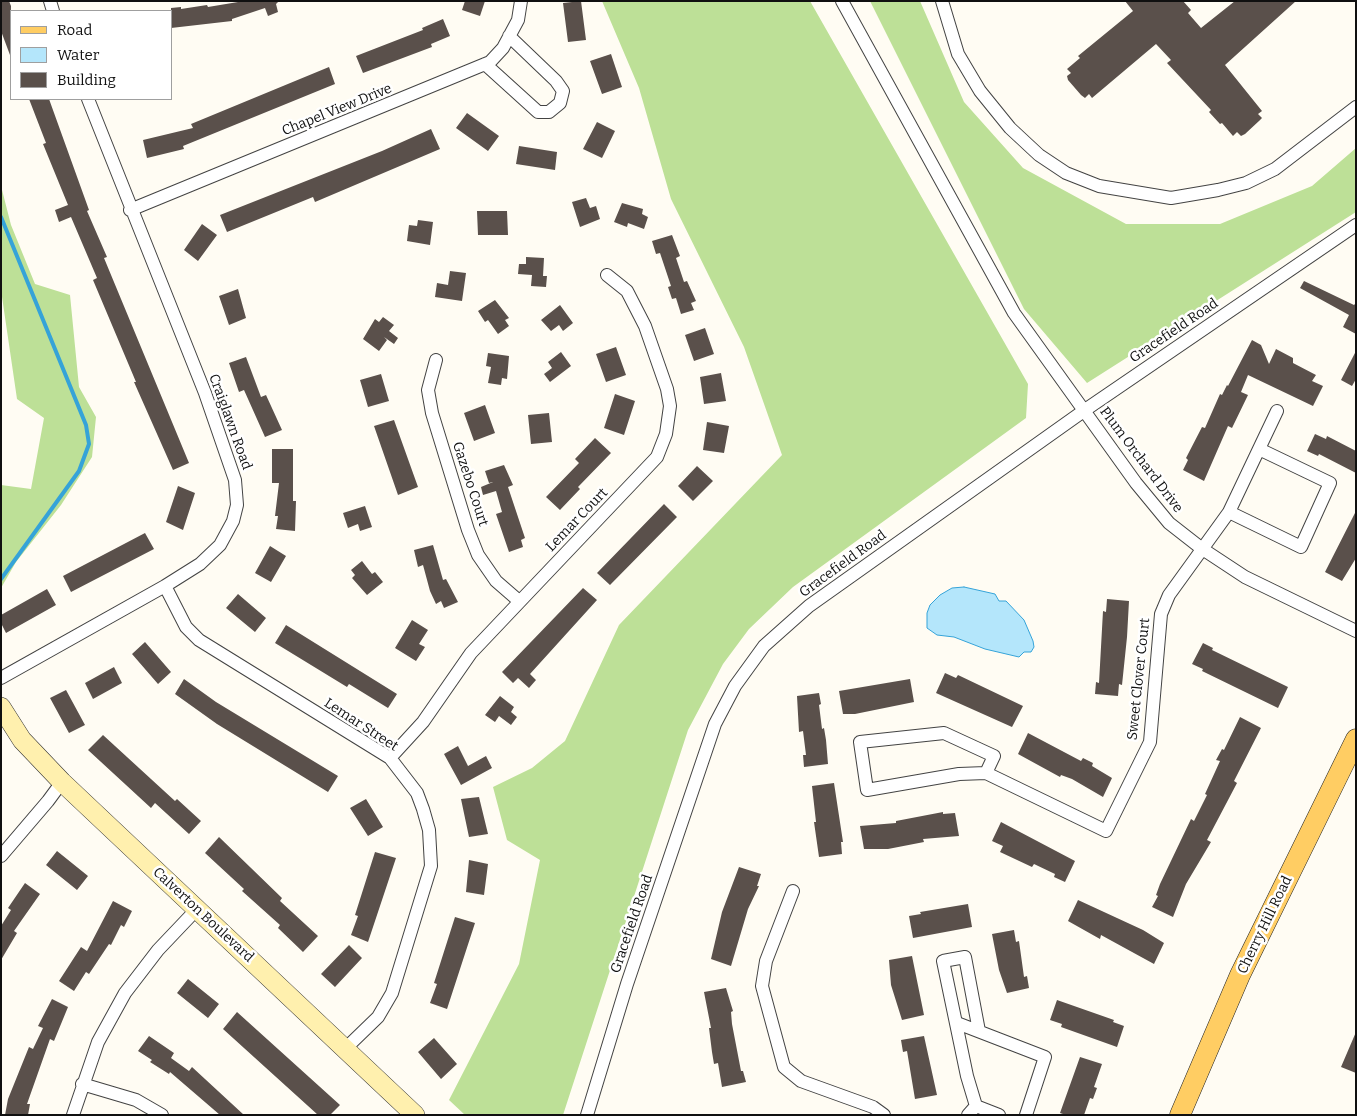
<!DOCTYPE html>
<html>
<head>
<meta charset="utf-8">
<style>
  body { margin:0 }
  #map { position:relative; width:1357px; height:1116px; overflow:hidden; background:#fffcf3; font-family:Bitter,serif }
  canvas { display:block }
  .frame { position:absolute; inset:0; border:2px solid #101010; pointer-events:none }
  .legend { position:absolute; left:10px; top:10px; width:162px; height:90px; box-sizing:border-box; background:#fff; border:1px solid #9f9f9f; margin:0; padding:6px 9px; list-style:none; font-size:15px; color:#101010 }
  .legend li { display:flex; align-items:center; gap:10px; height:25px }
  .legend b { width:25px; border:1px solid #9f9f9f }
</style>
</head>
<body>
<div id="map">
<canvas width="1357" height="1116"></canvas>
<div class="frame"></div>
<ul class="legend">
<li><b style="height:6px;background:#ffcd63"></b>Road</li>
<li><b style="height:14px;background:#b4e6fb"></b>Water</li>
<li><b style="height:14px;background:#5a504b"></b>Building</li>
</ul>
</div>
<script>
const ctx = document.querySelector('canvas').getContext('2d');
ctx.lineJoin = 'round';
function paint(path, color) { ctx.fillStyle = color; ctx.fill(path, 'evenodd'); }
const toPath = rows => new Path2D(rows.map(r => 'M' + r).join(''));
function stroke(path, color, width, dash) { ctx.strokeStyle = color; ctx.lineWidth = width; ctx.lineCap = dash ? 'butt' : 'round'; ctx.setLineDash(dash || []); ctx.stroke(path); }
function label(font, color, halo, rows, align = 'center') {
  ctx.font = font + ' Bitter,serif'; ctx.lineWidth = 5; ctx.setLineDash([]); ctx.textBaseline = 'middle'; ctx.strokeStyle = halo; ctx.fillStyle = color; for (const [text, x, y, turn = 0] of rows) {
    ctx.save(); ctx.translate(x, y); ctx.rotate((+turn || 0) * Math.PI / 180); ctx.textAlign = isNaN(turn) ? turn : align; if (halo) ctx.strokeText(text, 0, 0); ctx.fillText(text, 0, 0); ctx.restore();
  }
}
paint(toPath([
  [602,1,810,1,1028,384,1026,418,793,587,749,629,723,664,688,730,563,1115,465,1115,449,1100,519,964,540,860,507,840,493,787,532,768,565,741,619,625,782,455,744,347,671,199,639,88],
  [870,1,920,1,964,102,1023,168,1126,224,1220,224,1312,186,1356,148,1356,212,1087,383,1024,309],
  [1,186,11,225,35,284,70,295,79,387,96,417,92,457,61,505,16,562,1,588,1,485,31,489,44,418,17,399,1,290]
]), '#bde097');
const water = toPath([
  [964,587,995,594,999,601,1006,601,1024,620,1033,641,1034,647,1031,652,1024,652,1019,657,985,649,954,637,937,635,927,628,927,613,930,605,940,595,952,588,964,587]
]);
paint(water, '#b4e6fb');
stroke(water, '#35a3d8', 1);
stroke(toPath([
  [1,217,86,425,89,444,79,471,1,579]
]), '#35a3d8', 4);
paint(toPath([
  [1,1,9,1,11,6,10,55,1,31],
  [244,1,279,1,276,4,278,12,268,16,265,8,232,19,232,21,171,28,171,8,181,7,181,9,207,5,208,7],
  [465,1,485,1,480,16,462,10],
  [581,1,586,40,568,42,563,3],
  [1125,1,1183,1,1191,10,1188,13,1201,28,1235,1,1296,1,1225,65,1262,111,1258,114,1262,118,1259,121,1245,134,1241,136,1237,132,1233,136,1222,123,1220,124,1209,112,1211,110,1167,63,1171,60,1156,44,1092,98,1089,94,1085,98,1081,95,1068,80,1067,76,1071,73,1067,69,1080,58,1078,56,1133,11],
  [443,19,450,36,431,44,432,47,363,73,356,56,423,30,422,28],
  [611,54,622,87,602,94,590,61],
  [329,67,335,84,183,146,184,149,147,158,143,140,193,128,191,124],
  [29,99,49,99,89,210,87,211,107,257,104,258,189,463,173,470,134,382,136,382,93,280,97,278,71,217,59,222,55,210,68,205,43,144,46,143],
  [467,113,499,136,488,151,456,128],
  [597,122,615,131,602,158,583,149],
  [431,129,440,149,315,202,313,197,227,232,220,215,382,151],
  [519,146,557,152,555,170,516,164],
  [586,198,590,208,596,206,600,219,580,227,572,202],
  [622,203,643,209,642,214,648,217,644,229,628,223,627,227,614,222],
  [477,211,507,211,508,235,478,235],
  [418,220,433,222,430,245,407,241,409,225,417,226],
  [202,224,217,235,198,261,184,250],
  [672,235,680,256,676,258,684,282,687,281,696,301,691,303,694,310,681,314,676,298,672,299,668,287,671,286,660,253,656,254,652,241],
  [526,257,544,258,543,276,547,276,546,287,531,286,532,275,518,274,519,264,526,264],
  [450,271,466,273,462,301,435,297,437,283,448,285],
  [1304,281,1354,305,1356,303,1356,334,1343,327,1349,315,1300,288],
  [238,289,246,318,229,325,219,296],
  [495,300,509,318,505,320,509,326,498,334,488,320,485,322,478,311],
  [560,305,573,323,563,331,559,325,551,331,541,320],
  [383,317,394,325,389,331,398,338,394,344,384,337,387,340,379,351,363,339,375,319,379,322],
  [705,328,714,354,694,361,685,335],
  [1252,340,1261,345,1269,364,1276,349,1293,358,1293,363,1316,375,1312,381,1323,386,1313,406,1248,375,1241,392,1248,395,1232,428,1228,426,1204,481,1183,470,1188,460,1186,458,1202,427,1205,428,1220,394,1222,395,1227,385,1228,386],
  [616,347,626,375,606,382,596,354],
  [1356,351,1356,379,1352,386,1341,380],
  [561,352,571,366,550,382,544,374,552,368,548,362],
  [488,353,509,356,507,379,502,378,501,385,488,383,491,367,486,366],
  [246,357,261,397,266,395,282,430,265,437,244,390,239,392,229,363],
  [721,373,726,401,704,404,700,377],
  [381,374,389,401,368,407,360,380],
  [615,394,635,401,624,435,604,428],
  [485,405,495,433,474,441,464,413],
  [549,413,552,442,531,444,528,415],
  [394,420,418,487,398,495,374,426],
  [707,422,729,426,724,453,703,450],
  [1315,434,1326,439,1327,436,1356,451,1356,473,1319,454,1318,456,1307,451],
  [595,438,611,453,578,487,580,489,560,510,546,497,579,463,575,459],
  [272,449,293,449,293,501,296,501,295,531,276,529,278,516,275,516,279,483,272,483],
  [504,465,513,485,508,487,525,538,521,540,523,547,509,552,496,514,502,512,496,491,483,495,481,487,493,482,489,483,485,471],
  [697,466,713,481,693,501,678,486],
  [178,486,195,493,183,530,166,522],
  [664,504,677,517,610,585,597,573],
  [365,506,372,527,360,531,358,524,348,528,343,513],
  [1356,511,1356,558,1342,581,1325,572],
  [145,533,154,549,71,592,63,576],
  [433,545,443,580,446,579,458,602,444,608,441,601,436,604,430,591,423,565,418,567,414,550],
  [270,546,286,556,271,582,255,573],
  [362,561,372,574,375,572,383,582,367,595,352,578,355,575,351,570],
  [583,588,597,600,530,674,536,680,529,688,518,678,513,683,502,672],
  [47,589,56,605,6,633,1,623,1,615],
  [238,594,266,618,255,632,226,608],
  [1107,599,1129,601,1127,637,1122,685,1119,684,1118,696,1095,694,1096,682,1099,683,1103,611,1106,612],
  [412,620,428,630,419,644,425,647,416,661,395,648],
  [286,625,397,694,388,708,349,684,347,687,275,643],
  [145,642,171,672,158,684,132,654],
  [1203,643,1213,648,1212,650,1288,687,1278,708,1202,671,1203,669,1192,664],
  [114,667,122,683,93,699,85,683],
  [945,673,956,678,958,675,1023,706,1012,727,936,693],
  [184,679,216,702,338,776,328,792,217,724,175,694],
  [910,679,914,702,855,714,843,714,839,691],
  [66,690,85,725,69,733,50,698],
  [819,693,821,704,819,705,822,729,824,728,826,740,828,764,804,767,803,755,806,755,803,731,799,732,797,696],
  [500,696,514,707,511,712,517,717,511,725,499,716,495,722,485,715],
  [1240,717,1261,728,1234,781,1237,783,1207,840,1211,842,1186,884,1173,917,1152,907,1158,896,1156,895,1160,884,1191,819,1194,821,1207,795,1205,794,1220,761,1216,760,1222,749,1224,750],
  [1028,733,1081,761,1083,758,1093,763,1092,766,1112,778,1103,797,1072,779,1061,775,1060,777,1018,754],
  [103,735,175,801,177,799,201,821,189,834,155,803,151,808,88,750],
  [458,746,468,766,486,756,492,768,461,785,444,754],
  [834,783,843,842,841,842,842,854,819,857,814,822,816,822,812,786],
  [479,797,488,834,469,837,461,799],
  [366,799,383,827,368,836,350,808],
  [943,812,943,814,955,813,959,836,923,839,924,842,888,849,864,849,860,826,896,823,896,821],
  [1001,822,1075,861,1065,882,1054,877,1055,874,1034,864,1032,867,1000,852,1003,846,992,841],
  [219,837,282,898,280,901,318,936,303,952,278,928,280,925,242,891,244,889,205,853],
  [57,851,88,876,77,890,46,865],
  [375,852,396,858,368,942,351,935,358,916,355,915],
  [469,860,488,864,484,895,466,892],
  [739,867,761,874,757,886,759,886,748,909,731,966,711,959,722,912],
  [25,883,40,894,14,931,17,933,1,960,1,926,11,910,8,908],
  [1078,900,1143,930,1164,943,1154,964,1101,935,1100,939,1068,921],
  [113,901,132,911,124,927,121,925,111,945,109,944,89,974,86,972,74,991,59,981,81,947,87,951],
  [968,904,972,927,913,938,909,916,921,914,920,912],
  [455,917,475,923,447,1009,430,1003,437,984,434,983],
  [1014,930,1016,942,1019,941,1024,977,1027,976,1029,988,1007,993,999,970,992,934],
  [349,945,362,958,335,987,321,974],
  [912,956,924,1015,902,1020,891,985,889,960],
  [188,979,219,1004,208,1018,177,993],
  [726,988,733,1011,731,1012,732,1024,741,1071,743,1071,746,1082,722,1087,718,1063,714,1064,712,1052,709,1028,711,1028,704,992],
  [52,999,68,1007,54,1041,50,1039,27,1104,30,1104,28,1115,5,1115,8,1099,29,1047,33,1049,43,1028,38,1026],
  [1057,1000,1114,1020,1113,1022,1124,1026,1117,1047,1061,1027,1062,1024,1050,1020],
  [237,1012,340,1105,330,1115,318,1115,223,1029],
  [1356,1032,1356,1073,1341,1067],
  [149,1036,174,1053,171,1058,189,1071,192,1067,244,1115,220,1115,170,1072,169,1074,150,1062,152,1060,138,1051],
  [924,1036,937,1095,915,1099,907,1051,903,1052,901,1040],
  [434,1038,457,1064,441,1079,418,1052],
  [1080,1057,1102,1064,1094,1087,1097,1088,1093,1099,1090,1098,1084,1115,1066,1115,1060,1113]
]), '#5a504b');
const street = toPath([
  [50,1,53,11],
  [842,1,1014,313,1136,483,1169,523,1201,548,1245,577,1356,631],
  [942,1,958,54,980,91,1010,128,1039,155,1066,173,1099,186,1171,198,1218,190,1246,183,1275,169,1356,107],
  [485,64,538,112,549,112,560,103,563,91,556,81,509,36],
  [130,210,490,62,503,48,518,20,521,1],
  [436,360,428,390,432,413,468,530,478,555,496,581,519,601],
  [1229,512,1301,547,1330,483,1259,449],
  [165,586,186,627,199,640,390,758,417,793,423,809,429,830,431,866,392,993,378,1017,346,1048],
  [1,678,165,586,200,564,220,545,233,521,237,505,235,480,205,393,88,99],
  [390,758,423,722,471,653,657,457,666,434,670,406,667,389,645,326,627,291,607,275],
  [986,773,994,756,944,733,860,742,867,790,959,774,986,773,1106,831,1150,742,1161,614,1169,595,1229,512,1277,411],
  [1,856,48,801,62,782],
  [793,891,766,961,762,986,784,1067,801,1081,873,1107,884,1115],
  [957,1023,1045,1057,1026,1115],
  [82,1084,136,1100,162,1115],
  [976,1106,999,1115],
  [73,1115,98,1042,125,993,158,950,196,910],
  [587,1115,627,984,715,724,735,686,764,646,809,606,1085,410,1356,225],
  [968,1115,976,1106,967,1076,943,961,965,957,979,1031]
]);
const secondary = toPath([
  [1,707,22,740,62,782,415,1115]
]);
const primary = toPath([
  [1180,1115,1240,975,1356,739]
]);
stroke(street, '#434343', 14);
stroke(secondary, '#323232', 20);
stroke(primary, '#212121', 21);
stroke(street, '#fff', 12);
stroke(secondary, '#fff0ae', 19);
stroke(primary, '#ffcd63', 20);
label('14px', '#101010', '#fff', [
  ["Chapel View Drive",337,110,-22],
  ["Gracefield Road",1174,331,-34],
  ["Craiglawn Road",230,422,70],
  ["Plum Orchard Drive",1141,460,53],
  ["Gazebo Court",470,484,72],
  ["Lemar Court",577,520,-46],
  ["Gracefield Road",843,564,-36],
  ["Sweet Clover Court",1139,679,-84],
  ["Lemar Street",361,725,33],
  ["Calverton Boulevard",203,915,43],
  ["Gracefield Road",632,924,-71],
  ["Cherry Hill Road",1265,925,-64]
]);
</script>
</body>
</html>
